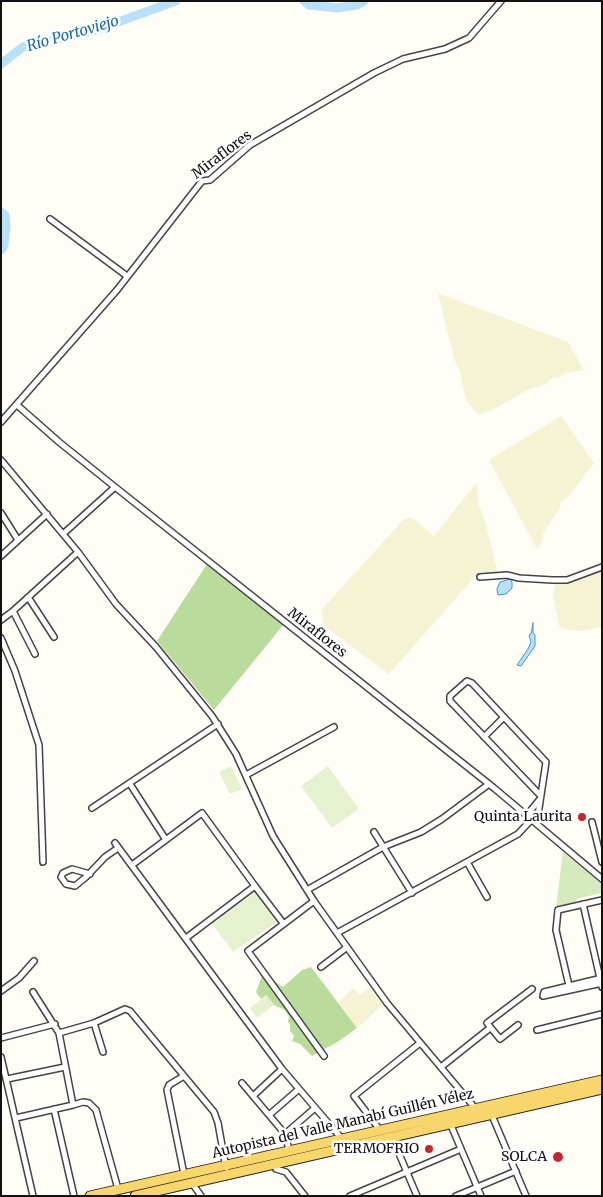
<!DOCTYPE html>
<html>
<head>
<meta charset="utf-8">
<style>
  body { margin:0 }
  #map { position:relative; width:603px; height:1197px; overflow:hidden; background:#fffdf5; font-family:Merriweather,serif }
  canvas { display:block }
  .frame { position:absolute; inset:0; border:2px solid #111; pointer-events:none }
</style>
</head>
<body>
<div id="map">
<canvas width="603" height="1197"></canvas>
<div class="frame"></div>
</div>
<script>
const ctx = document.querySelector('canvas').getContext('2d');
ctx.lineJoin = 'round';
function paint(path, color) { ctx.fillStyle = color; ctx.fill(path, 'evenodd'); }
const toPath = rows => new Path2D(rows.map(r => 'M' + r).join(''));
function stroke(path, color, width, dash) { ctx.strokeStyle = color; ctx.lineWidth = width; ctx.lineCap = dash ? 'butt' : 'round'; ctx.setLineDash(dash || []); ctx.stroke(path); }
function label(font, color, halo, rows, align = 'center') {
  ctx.font = font + ' Merriweather,serif'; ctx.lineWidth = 5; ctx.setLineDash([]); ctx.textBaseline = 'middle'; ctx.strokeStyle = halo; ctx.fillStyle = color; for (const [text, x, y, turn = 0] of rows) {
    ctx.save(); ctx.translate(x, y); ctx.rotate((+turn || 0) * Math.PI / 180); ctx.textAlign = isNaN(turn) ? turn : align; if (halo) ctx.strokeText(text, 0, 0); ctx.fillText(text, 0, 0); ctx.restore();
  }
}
paint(toPath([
  [438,293,568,342,584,370,565,373,558,378,553,377,547,383,541,386,528,390,494,409,478,415,467,401,464,392,460,371,455,361],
  [561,416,594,463,569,496,560,503,561,506,544,532,540,546,537,549,489,460],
  [477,482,478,503,486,524,498,574,477,574,389,674,323,625,322,609,405,518,413,518,434,536],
  [602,566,602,627,581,631,567,630,559,626,553,594,555,584],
  [371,987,383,1005,357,1028,338,1002,354,988,360,995]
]), '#f6f3d4');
paint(toPath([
  [563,852,602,884,602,893,576,899,576,902,556,907]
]), '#d5ebbd');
paint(toPath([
  [207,564,284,624,214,710,157,641],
  [311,967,357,1028,339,1041,312,1056,300,1044,292,1041,294,1036,290,1031,290,1025,288,1021,289,1017,285,1010,274,1005,266,995,261,999,256,992,262,976,273,980,283,987,302,970]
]), '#b9dc9c');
paint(toPath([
  [231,766,242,789,230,794,219,772],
  [328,766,359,809,332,828,301,786],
  [254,890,277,922,233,952,210,921],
  [266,995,274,1005,257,1018,250,1008]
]), '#e6f2cf');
const water = toPath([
  [510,579,512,582,512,588,506,594,498,595,497,589,500,582,510,579],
  [533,623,533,633,535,635,535,646,521,666,517,665,528,649,531,642,529,635,531,634,533,623]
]);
paint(water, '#b9e0f7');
stroke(water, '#3f96cf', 1);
stroke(toPath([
  [304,1,309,5,338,8,357,5,364,1],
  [1,64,23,47,96,30,176,1],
  [1,212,5,215,6,226,4,245,1,250]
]), '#b9e0f7', 9);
const street = toPath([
  [50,219,127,276],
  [17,405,59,442,115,487,494,788,602,879],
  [1,422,117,290,202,181,210,180,250,145,374,73,403,59,445,49,469,38,501,1],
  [1,460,78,552,116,604,156,647,212,716,236,754,273,836,314,901,387,1003,475,1108],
  [1,513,18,540],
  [63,534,115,487],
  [1,556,47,514],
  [480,577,507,575,519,578,552,580,567,580,602,567],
  [28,597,54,637],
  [13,611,35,654],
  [1,620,13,611,78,552],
  [1,638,15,671,39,745,43,862],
  [484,737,504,717],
  [246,775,334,727],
  [130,784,166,840],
  [92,808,218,724],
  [531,820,531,810,540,799],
  [592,822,602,862],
  [374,832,412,893],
  [115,843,282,1069,342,1139],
  [467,862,487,897],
  [132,865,202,813,255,886],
  [90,874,72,869,63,873,61,877,66,884,75,886,86,877,105,857,118,848],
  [307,890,383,847,421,832,442,819,489,784],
  [314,901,248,951,324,1056],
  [583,904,602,987],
  [337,933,518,834,531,820,538,815,546,762,472,683,467,681,450,696,450,701,540,795],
  [186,938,255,886,283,923],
  [321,967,346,948],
  [602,978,544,992,543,996,602,983],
  [570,990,556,930,558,910,602,900],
  [1,991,19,978,34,961],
  [33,992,59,1033,73,1105,83,1102,89,1103,96,1110,118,1189],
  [94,1023,103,1052],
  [518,1025,500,1039,487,1023,532,989],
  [537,1030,602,1014],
  [59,1033,94,1023,125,1009,130,1011,214,1112,218,1123,226,1168],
  [1,1038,55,1024],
  [1,1057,33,1196],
  [441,1067,490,1028],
  [184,1076,169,1085,167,1090,184,1174],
  [7,1079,65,1067],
  [242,1083,285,1134,289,1150],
  [253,1096,282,1069],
  [489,1105,491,1113,526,1196],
  [54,1109,74,1196],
  [269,1115,299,1089],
  [16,1118,73,1105],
  [450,1123,481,1196],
  [380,1130,354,1096,420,1043],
  [285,1134,315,1108],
  [392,1137,417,1196],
  [276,1169,286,1172,305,1196],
  [192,1183,201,1196],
  [350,1196,461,1149],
  [456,1196,516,1171]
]);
const primary = toPath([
  [90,1196,602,1080],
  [135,1196,602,1089]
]);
stroke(street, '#444', 8);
stroke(primary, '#222', 11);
stroke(street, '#fff', 5);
stroke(primary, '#f9d66b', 9);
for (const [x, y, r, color] of [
  [582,817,5,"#c4262e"],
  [429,1149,5,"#c4262e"],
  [558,1157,6,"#c4262e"]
]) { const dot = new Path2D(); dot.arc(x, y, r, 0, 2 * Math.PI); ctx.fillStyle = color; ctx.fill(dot); stroke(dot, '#fff', 2); }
label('14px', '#111', '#fff', [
  ["Miraflores",222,155,-37],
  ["Miraflores",317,633,38],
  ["Autopista del Valle Manabí Guillén Vélez",343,1124,-13]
]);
label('14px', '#111', '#fff', [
  ["Quinta Laurita",572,817],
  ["TERMOFRIO",419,1149],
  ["SOLCA",547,1157]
], 'right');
label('italic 15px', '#1768a6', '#fff', [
  ["Río Portoviejo",73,34,-16]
]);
</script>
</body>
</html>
